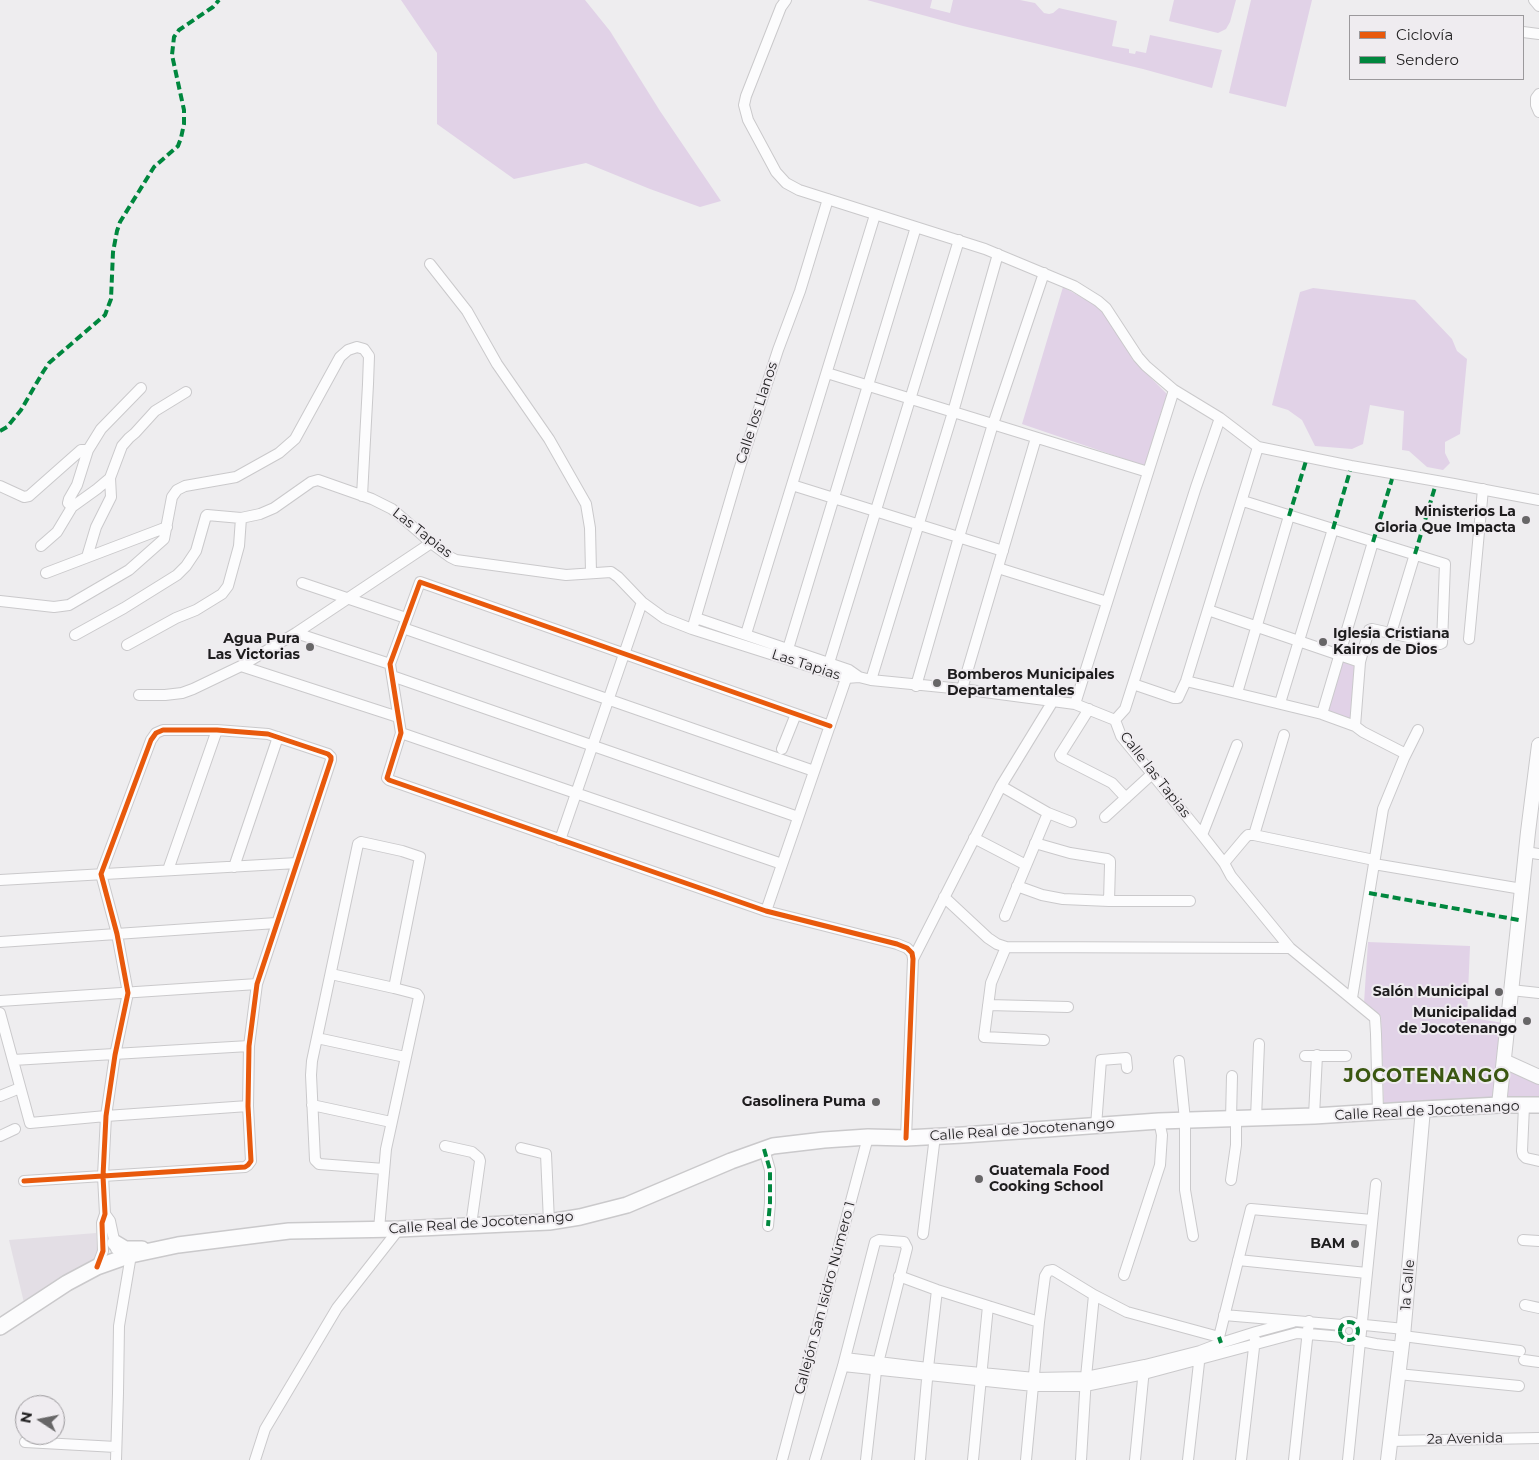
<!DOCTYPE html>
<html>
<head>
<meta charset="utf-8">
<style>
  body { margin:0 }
  #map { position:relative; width:1539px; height:1460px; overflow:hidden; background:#eeedef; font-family:Montserrat,sans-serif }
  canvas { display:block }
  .legend { position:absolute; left:1349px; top:15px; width:175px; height:65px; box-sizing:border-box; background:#efecf0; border:1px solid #9b999c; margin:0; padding:6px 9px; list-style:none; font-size:15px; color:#1e1d1e }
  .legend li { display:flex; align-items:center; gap:10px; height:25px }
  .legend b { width:25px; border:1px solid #9b999c }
  .north { position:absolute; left:15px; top:1395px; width:50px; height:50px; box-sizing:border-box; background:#efecf0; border:1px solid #9b999c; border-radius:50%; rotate:281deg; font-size:14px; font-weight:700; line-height:20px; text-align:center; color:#1e1d1e }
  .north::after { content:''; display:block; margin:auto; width:18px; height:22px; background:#676667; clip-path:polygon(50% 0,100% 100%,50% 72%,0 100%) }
</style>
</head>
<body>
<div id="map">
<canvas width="1539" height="1460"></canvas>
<ul class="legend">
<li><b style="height:6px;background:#e8590c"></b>Ciclovía</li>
<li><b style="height:6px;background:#00873e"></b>Sendero</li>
</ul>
<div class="north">N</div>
</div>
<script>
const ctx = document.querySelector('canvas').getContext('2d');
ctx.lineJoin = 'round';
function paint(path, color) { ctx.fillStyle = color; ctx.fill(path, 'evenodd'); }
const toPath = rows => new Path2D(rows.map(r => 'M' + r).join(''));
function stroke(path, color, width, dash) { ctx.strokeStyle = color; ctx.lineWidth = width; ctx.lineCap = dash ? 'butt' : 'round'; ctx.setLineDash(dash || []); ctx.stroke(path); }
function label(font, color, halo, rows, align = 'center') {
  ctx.font = font + ' Montserrat,sans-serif'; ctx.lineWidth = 4; ctx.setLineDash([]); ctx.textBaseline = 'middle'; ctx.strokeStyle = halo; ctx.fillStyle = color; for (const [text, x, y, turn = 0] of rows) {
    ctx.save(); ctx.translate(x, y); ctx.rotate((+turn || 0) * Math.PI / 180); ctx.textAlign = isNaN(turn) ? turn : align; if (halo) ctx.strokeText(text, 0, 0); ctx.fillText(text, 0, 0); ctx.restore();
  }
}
paint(toPath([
  [96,1233,98,1262,25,1307,9,1240]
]), '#e3dee5');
paint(toPath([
  [401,0,585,0,610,31,660,111,721,201,700,207,650,189,586,163,514,179,437,124,437,53],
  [867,0,932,0,930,8,950,13,953,0,1020,0,1035,3,1044,13,1049,14,1053,13,1059,8,1063,9,1117,21,1112,46,1129,49,1129,53,1135,54,1136,51,1146,53,1150,35,1222,50,1212,88,1143,69,963,26],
  [1174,0,1236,0,1230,22,1226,29,1218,33,1169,21],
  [1251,0,1312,0,1286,107,1229,93],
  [1063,287,1101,308,1133,360,1167,394,1145,466,1022,424],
  [1313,288,1415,300,1452,339,1457,351,1467,359,1460,434,1445,442,1445,453,1450,463,1443,470,1427,467,1409,451,1402,450,1404,411,1370,405,1363,444,1352,449,1315,446,1302,420,1288,410,1272,405,1300,292],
  [1340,658,1354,666,1353,721,1326,711],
  [1368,942,1470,946,1467,1017,1503,1023,1495,1101,1384,1107,1381,1017,1364,1003],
  [1507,1065,1539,1079,1539,1102,1503,1102]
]), '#e1d2e7');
const street = toPath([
  [786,0,781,7,746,96,744,105,748,120,776,172,786,183,799,190,985,249,1074,286,1098,301,1106,308,1138,357,1146,366,1174,390,1220,418,1258,447,1351,466,1454,484,1539,500],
  [1534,0,1539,6],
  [1523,32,1539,34],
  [1539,94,1536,98,1536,105,1539,112],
  [430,264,467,311,497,364,549,439,586,504,590,528,591,572],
  [827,373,1148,472],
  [792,485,1003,551],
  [0,486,24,497,29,496,81,450,88,450],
  [1243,501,1445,564,1442,643,1440,644,1372,629,1369,630,1360,662,1355,726],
  [72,507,68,503,69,499,77,485,88,450,101,429,141,388],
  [41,546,57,532,72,507,97,489,110,478,122,446,129,438,135,433,155,411,186,392],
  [87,557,96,527,111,497,110,478],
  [998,568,1107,602],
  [46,573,167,527],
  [302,583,406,618],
  [0,601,54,607,69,605,129,570,164,539,172,497,177,490,185,486,236,477,279,453,295,439,340,357,348,350,357,347,364,349,369,356,368,384,362,496],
  [1208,610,1360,662],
  [696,618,849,670,859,677,871,680,962,689,1075,704,1115,720,1121,736,1202,835,1224,863,1231,876,1290,948,1375,1018,1376,1034,1378,1112],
  [694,623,739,470,778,350,800,291,828,199],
  [403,628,814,771],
  [296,633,390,664],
  [1391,633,1415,554],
  [746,634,875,215],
  [75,635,124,608,177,575,186,566,196,551,206,516,207,515,241,518,260,514,274,508,311,482,318,480,372,499,392,509,420,533,431,543,450,557,456,560,566,575,611,572,618,577,642,602,664,618,692,629,846,678,859,677],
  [1469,639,1483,489],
  [127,645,176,618,196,610,222,594,228,586,239,546,241,518],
  [788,649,916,227],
  [829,663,959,240],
  [241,666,398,717],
  [392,676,798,817],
  [871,680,953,412,998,254],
  [1186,681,1322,714,1355,726,1363,732,1406,754],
  [1133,684,1174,698,1178,698,1179,696,1186,681,1258,447],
  [916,686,959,537,993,424,1044,273],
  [962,689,1036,438],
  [1237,693,1289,516],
  [139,695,165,695,182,693,193,689,241,666,296,633,431,543],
  [1280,703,1333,529],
  [1075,704,1174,390],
  [1089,709,1060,755,1061,757,1112,783,1126,798],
  [1322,714,1373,542],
  [1115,720,1125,709,1196,487,1220,418],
  [830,726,420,582,390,664,401,733,387,778,389,780,766,911,897,944,907,948,912,953,913,959,906,1138],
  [401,733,782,864],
  [782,749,796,714],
  [1001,786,1048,813,1071,822],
  [1105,817,1152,774],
  [1202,835,1237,745],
  [1254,835,1284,735],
  [974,838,1026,865],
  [560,840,642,602],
  [1035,843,1070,853,1107,859,1110,861,1110,865,1109,901],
  [1526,852,1539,854],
  [1224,863,1245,838,1248,835,1254,835,1374,860],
  [1374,864,1522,889],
  [234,867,278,737],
  [168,870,217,730],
  [0,880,297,863],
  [1017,886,1042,895,1063,899,1109,901,1190,901],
  [944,897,988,938,997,944,1006,947,1290,948],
  [766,911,848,673],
  [1005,916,1048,813],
  [0,942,276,923],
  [1006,947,991,983,984,1037,1044,1040],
  [913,959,1001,786,1053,701],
  [331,974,394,988,417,994,419,997,386,1149,379,1229],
  [1511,990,1539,993],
  [1352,998,1383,809,1404,758,1418,730],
  [0,1001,257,984],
  [988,1005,1068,1007],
  [0,1013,30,1123,106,1116,248,1106],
  [317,1038,405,1057],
  [1305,1056,1346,1056],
  [13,1060,249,1046],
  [1179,1061,1185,1120,1185,1190,1193,1236],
  [0,1096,20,1088],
  [312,1105,391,1122],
  [1524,1106,1522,1151,1523,1155,1526,1158,1539,1161],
  [1314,1116,1317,1055],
  [1256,1118,1259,1044],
  [1231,1119,1232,1076],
  [1096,1126,1101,1060,1126,1058,1127,1068],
  [0,1136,15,1129],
  [445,1146,472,1152,479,1158,480,1161,471,1225],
  [521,1148,546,1154,549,1222],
  [764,1149,770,1170,770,1203,768,1226],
  [384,1169,319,1164,315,1160,311,1075,312,1061,358,844,361,842,402,851,420,857,394,988],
  [1231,1180,1236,1145,1236,1119],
  [24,1181,103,1176,245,1167,248,1165,251,1161,248,1106,249,1046,257,984,331,760,331,757,328,754,268,734,217,730,163,730,156,733,151,740,101,874,117,934,128,993,115,1055,106,1116,103,1176,105,1214,102,1223,103,1251,97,1267],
  [105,1214,110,1221,116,1249],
  [923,1234,935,1136],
  [1523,1240,1539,1241],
  [1238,1260,1367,1273],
  [1124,1275,1160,1165,1162,1135,1159,1121],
  [899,1276,937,1290,1039,1322],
  [1525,1305,1539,1308],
  [1224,1315,1342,1325],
  '1340 1331a9 9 0 1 1 18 0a9 9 0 1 1-18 0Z',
  [1355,1324,1404,1329],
  [1403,1336,1520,1351],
  [1355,1340,1376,1344,1401,1347],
  [1221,1342,1219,1337,1251,1209,1372,1220],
  [845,1358,928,1368,1035,1378,1086,1377,1145,1365,1200,1351,1221,1343,1256,1332,1293,1322],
  [1524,1360,1539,1362],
  [843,1366,1034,1386,1085,1386,1144,1374,1297,1333,1343,1337],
  [1398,1374,1519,1386],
  [1390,1441,1539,1438],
  [25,1442,116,1447],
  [116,1460,118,1393,119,1326,131,1255],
  [255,1460,265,1429,337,1308,399,1229],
  [782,1460,868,1137],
  [815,1460,843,1366,875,1242,879,1240,904,1242,907,1248,876,1371,866,1460],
  [920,1460,928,1368,937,1290],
  [973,1460,988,1306],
  [1026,1460,1039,1322,1045,1276,1048,1271,1053,1270,1094,1295,1127,1312,1219,1337],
  [1081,1460,1086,1377,1094,1295],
  [1135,1460,1144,1369],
  [1188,1460,1200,1354],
  [1241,1460,1255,1339],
  [1294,1460,1309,1321],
  [1348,1460,1376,1184]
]);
const secondary = toPath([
  [1504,1061,1539,1077],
  [1499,1105,1528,832,1539,745],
  [1388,1460,1403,1336,1423,1109]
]);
const primary = toPath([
  [115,1243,125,1249,142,1249],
  [0,1327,67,1283,97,1267,131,1255,178,1245,289,1231,399,1229,549,1222,580,1217,627,1205,731,1161,773,1146,824,1140,868,1137,906,1138,963,1135,1159,1121,1314,1116,1423,1109,1499,1105,1539,1105]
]);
stroke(street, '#cac9cb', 12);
stroke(secondary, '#cac9cb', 16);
stroke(primary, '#cac9cb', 18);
stroke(street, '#fcfcfd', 10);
stroke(secondary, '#fcfcfd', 14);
stroke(primary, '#fcfcfd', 15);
stroke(toPath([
  [0,431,7,427,21,410,43,372,49,363,105,315,111,299,113,252,117,231,120,222,154,167,178,146,181,138,184,124,184,110,172,55,174,37,179,30,213,7,219,0],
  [1289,516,1306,461],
  [1333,529,1350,471],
  [1373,542,1392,479],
  [1415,554,1435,487],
  [1369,893,1519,920],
  [764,1149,770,1170,770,1203,768,1226],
  '1340 1331a9 9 0 1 1 18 0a9 9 0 1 1-18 0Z',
  [1219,1337,1221,1343]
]), '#00873e', 4, [8, 4]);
stroke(toPath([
  [830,726,420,582,390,664,401,733,387,778,389,780,766,911,897,944,907,948,912,953,913,959,906,1138],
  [24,1181,103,1176,245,1167,248,1165,251,1161,248,1106,249,1046,257,984,331,760,331,757,328,754,268,734,217,730,163,730,156,733,151,740,101,874,117,934,128,993,115,1055,106,1116,103,1176,105,1214,102,1223,103,1251,97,1267]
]), '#e8590c', 5);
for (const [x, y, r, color] of [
  [1526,520,5,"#676667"],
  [1323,642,5,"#676667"],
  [310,647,5,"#676667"],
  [937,683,5,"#676667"],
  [1499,992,5,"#676667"],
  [1527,1021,5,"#676667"],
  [876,1102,5,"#676667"],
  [979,1179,5,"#676667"],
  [1355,1244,5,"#676667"]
]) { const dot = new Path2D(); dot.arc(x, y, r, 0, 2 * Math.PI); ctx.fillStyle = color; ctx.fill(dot); stroke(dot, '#efecf0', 2); }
label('14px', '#1e1d1e', '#efecf0', [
  ["Calle los Llanos",757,413,-72],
  ["Las Tapias",422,533,38],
  ["Las Tapias",806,665,18],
  ["Calle las Tapias",1155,775,52],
  ["Calle Real de Jocotenango",1427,1111,-3],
  ["Calle Real de Jocotenango",1022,1130,-4],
  ["Calle Real de Jocotenango",481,1223,-4],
  ["1a Calle",1408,1285,-85],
  ["Callejón San Isidro Número 1",825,1298,-75],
  ["2a Avenida",1465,1439,-1]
]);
label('bold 14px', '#1e1d1e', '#efecf0', [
  ["Ministerios La",1516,512],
  ["Gloria Que Impacta",1516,528],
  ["Iglesia Cristiana",1333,634,"left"],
  ["Kairos de Dios",1333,650,"left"],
  ["Agua Pura",300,639],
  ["Las Victorias",300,655],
  ["Bomberos Municipales",947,675,"left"],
  ["Departamentales",947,691,"left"],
  ["Salón Municipal",1489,992],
  ["Municipalidad",1517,1013],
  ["de Jocotenango",1517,1029],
  ["Gasolinera Puma",866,1102],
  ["Guatemala Food",989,1171,"left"],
  ["Cooking School",989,1187,"left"],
  ["BAM",1345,1244]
], 'right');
ctx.letterSpacing = '1px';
label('bold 19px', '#3b5711', '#efecf0', [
  ["JOCOTENANGO",1427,1076]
]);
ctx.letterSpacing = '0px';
</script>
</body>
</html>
